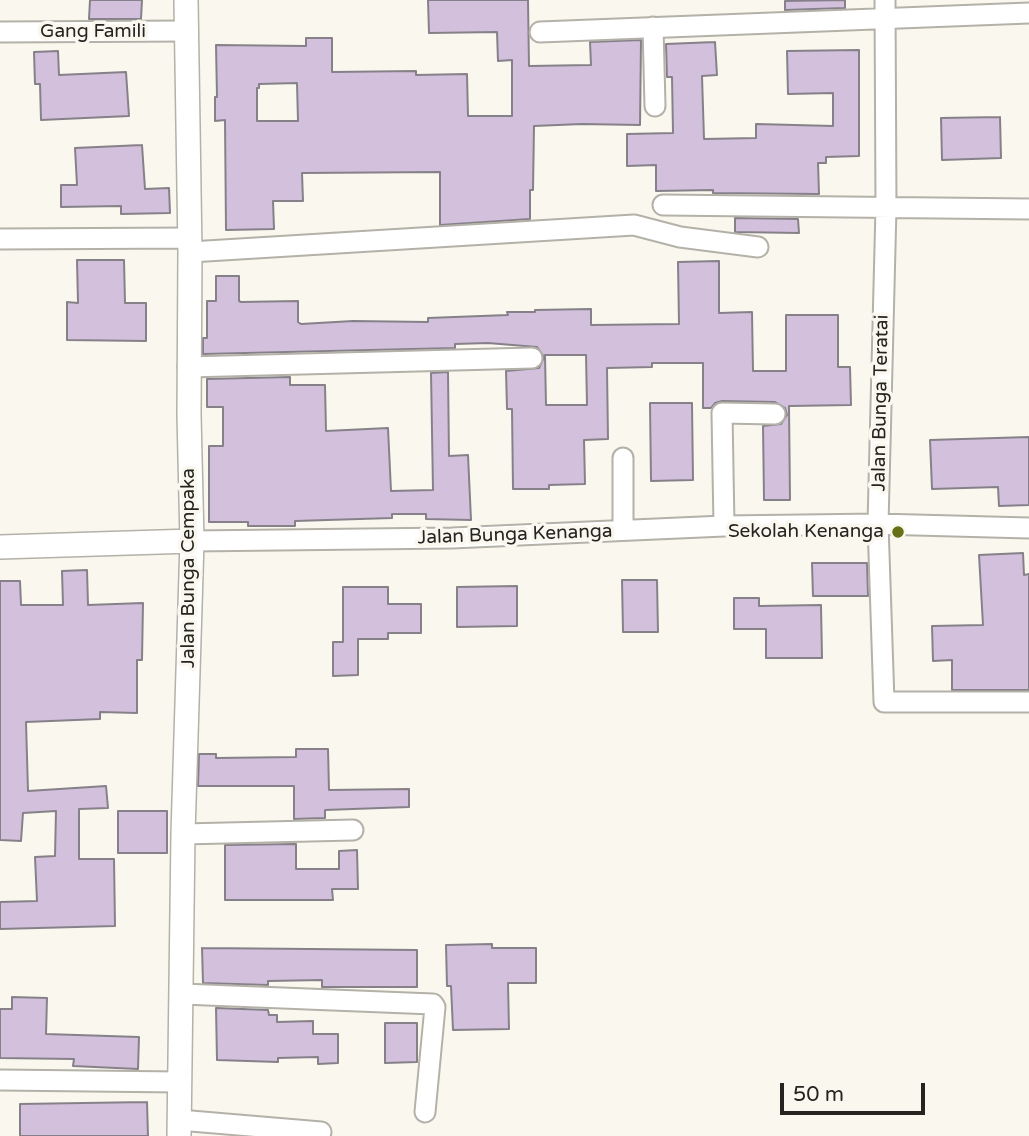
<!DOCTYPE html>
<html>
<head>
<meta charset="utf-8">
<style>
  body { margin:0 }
  #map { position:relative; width:1029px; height:1136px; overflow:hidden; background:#faf8ee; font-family:"Varela Round",sans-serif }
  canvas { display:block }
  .scale { position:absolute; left:780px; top:1083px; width:145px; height:32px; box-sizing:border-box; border:4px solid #252421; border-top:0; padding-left:9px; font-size:21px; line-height:24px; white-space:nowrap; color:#252421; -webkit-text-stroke:5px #faf8ee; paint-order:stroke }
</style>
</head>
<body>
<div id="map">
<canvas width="1029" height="1136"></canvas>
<div class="scale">50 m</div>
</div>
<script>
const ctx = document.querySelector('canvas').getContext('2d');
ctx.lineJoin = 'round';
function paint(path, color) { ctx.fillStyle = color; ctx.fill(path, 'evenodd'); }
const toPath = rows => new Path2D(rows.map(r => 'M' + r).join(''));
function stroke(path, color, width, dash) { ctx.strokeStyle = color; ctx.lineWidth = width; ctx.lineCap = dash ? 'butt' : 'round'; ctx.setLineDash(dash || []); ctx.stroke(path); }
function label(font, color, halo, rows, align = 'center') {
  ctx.font = font + ' "Varela Round",sans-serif'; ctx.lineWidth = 7; ctx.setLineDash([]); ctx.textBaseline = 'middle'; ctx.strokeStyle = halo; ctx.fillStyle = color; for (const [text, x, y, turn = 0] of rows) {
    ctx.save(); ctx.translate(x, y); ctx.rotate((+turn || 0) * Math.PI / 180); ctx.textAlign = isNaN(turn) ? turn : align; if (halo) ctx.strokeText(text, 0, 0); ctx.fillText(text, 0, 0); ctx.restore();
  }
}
const building = toPath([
  [90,0,142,0,141,19,89,19,90,0],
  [428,0,528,0,529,66,591,65,590,42,641,40,640,125,582,124,534,126,533,190,530,190,530,219,440,225,440,172,302,173,303,201,273,201,274,229,226,230,225,120,215,121,215,97,217,97,216,45,306,46,306,38,332,38,332,72,416,71,416,75,467,74,468,116,512,116,512,60,498,61,497,32,429,33,428,0],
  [297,83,298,121,257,121,257,88,259,88,259,84,297,83],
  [845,0,845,8,785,10,785,1,845,0],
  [715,42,717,75,702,76,704,139,756,138,756,124,833,126,833,93,788,94,787,51,859,50,859,156,826,157,826,163,818,163,819,194,713,193,713,190,656,191,656,165,627,166,627,134,673,133,672,77,667,77,666,44,715,42],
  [58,51,59,75,126,72,129,116,41,120,40,84,35,84,34,52,58,51],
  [1000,117,1001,158,942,160,941,118,1000,117],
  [142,145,145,189,169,188,170,213,121,214,121,206,61,207,61,185,77,185,75,148,142,145],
  [735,218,798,219,799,233,735,232,735,218],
  [77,260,124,260,125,303,146,303,146,341,67,340,67,302,78,303,77,260],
  [719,261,719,313,752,312,753,371,786,371,786,315,838,315,838,367,850,367,851,405,789,406,790,500,764,500,763,426,781,424,787,415,785,408,775,402,722,401,715,403,711,408,703,408,703,363,652,363,652,367,607,368,608,439,584,440,585,484,549,485,549,489,513,489,512,409,507,409,506,371,539,368,544,357,537,347,488,343,455,344,455,348,203,354,203,338,207,338,207,301,216,301,216,276,239,276,239,301,241,302,298,301,298,322,301,324,353,321,428,322,428,318,508,315,507,312,535,312,535,310,591,309,591,325,679,324,678,262,719,261],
  [545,355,586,355,587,405,546,405,545,355],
  [448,372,449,456,468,455,471,520,426,519,426,514,392,514,392,518,295,521,295,526,248,526,248,522,209,522,209,446,223,446,223,407,207,407,207,379,290,377,290,385,325,385,326,431,388,428,391,491,433,490,431,373,448,372],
  [650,403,692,403,693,480,651,481,650,403],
  [1029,437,1029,505,999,506,998,487,932,489,930,440,1029,437],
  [1023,553,1024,575,1029,574,1029,690,952,690,952,660,933,661,932,626,983,625,979,555,1023,553],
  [812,563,867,563,868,596,813,596,812,563],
  [87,570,88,605,143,603,142,660,137,660,137,713,100,712,100,719,26,722,28,791,106,786,108,808,79,809,79,859,114,859,115,926,0,929,0,902,37,901,35,857,55,856,56,811,23,813,21,841,0,840,0,581,20,581,21,605,63,605,62,571,87,570],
  [622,580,657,580,658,632,623,632,622,580],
  [517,586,517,626,457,627,457,587,517,586],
  [343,587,388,587,388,604,421,604,421,633,388,633,388,639,358,639,358,675,333,676,333,642,343,642,343,587],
  [734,598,759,598,759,606,821,605,822,658,766,658,766,629,734,629,734,598],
  [296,749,328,749,329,790,409,789,409,807,325,810,325,818,294,819,294,786,198,786,199,754,216,754,216,758,296,757,296,749],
  [118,811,167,811,167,853,118,853,118,811],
  [296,844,296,869,339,869,339,851,357,850,358,889,332,889,333,900,225,900,225,845,296,844],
  [492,944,492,948,536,948,536,983,508,983,509,1029,453,1030,451,986,447,986,446,945,492,944],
  [202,948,417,950,417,987,322,987,322,980,268,981,268,985,203,983,202,948],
  [12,997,47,998,46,1034,139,1037,138,1069,73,1066,74,1059,0,1058,0,1009,12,1009,12,997],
  [216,1008,268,1010,269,1015,277,1015,277,1022,313,1021,313,1034,338,1034,338,1063,318,1064,318,1057,278,1058,278,1062,217,1060,216,1008],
  [385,1023,417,1023,417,1062,385,1063,385,1023],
  [147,1102,148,1136,20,1136,20,1104,147,1102]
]);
paint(building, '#d3c0dd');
stroke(building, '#868189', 2);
const minor = toPath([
  [885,0,886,208,878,524,884,702,1029,702],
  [653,27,655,106],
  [0,32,186,31],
  [540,32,1029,13],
  [663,205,1029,209],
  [0,239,190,238],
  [190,252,634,225,680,237,758,247],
  [188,367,532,358],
  [623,458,623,530],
  [724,526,722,413,775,414],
  [192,541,452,538,724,526,878,524,1029,528],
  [183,834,353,830],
  [182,994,433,1004,435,1007,425,1112],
  [0,1080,179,1082],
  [179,1120,321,1132]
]);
const tertiary = toPath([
  [0,547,192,541],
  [179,1136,183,834,192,541,189,415,190,252,186,0]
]);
stroke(minor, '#b3b1a8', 23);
stroke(tertiary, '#b3b1a8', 26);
stroke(minor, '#fff', 19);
stroke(tertiary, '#fff', 23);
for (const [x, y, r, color] of [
  [898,532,7,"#677017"]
]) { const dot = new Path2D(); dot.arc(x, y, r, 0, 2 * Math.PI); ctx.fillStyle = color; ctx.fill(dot); stroke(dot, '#faf8ee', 2.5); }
label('19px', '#252421', '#faf8ee', [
  ["Gang Famili",93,32],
  ["Jalan Bunga Teratai",881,403,-89],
  ["Jalan Bunga Kenanga",515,535,-2],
  ["Jalan Bunga Cempaka",189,568,-90]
]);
label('19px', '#252421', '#faf8ee', [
  ["Sekolah Kenanga",884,532]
], 'right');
</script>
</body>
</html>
